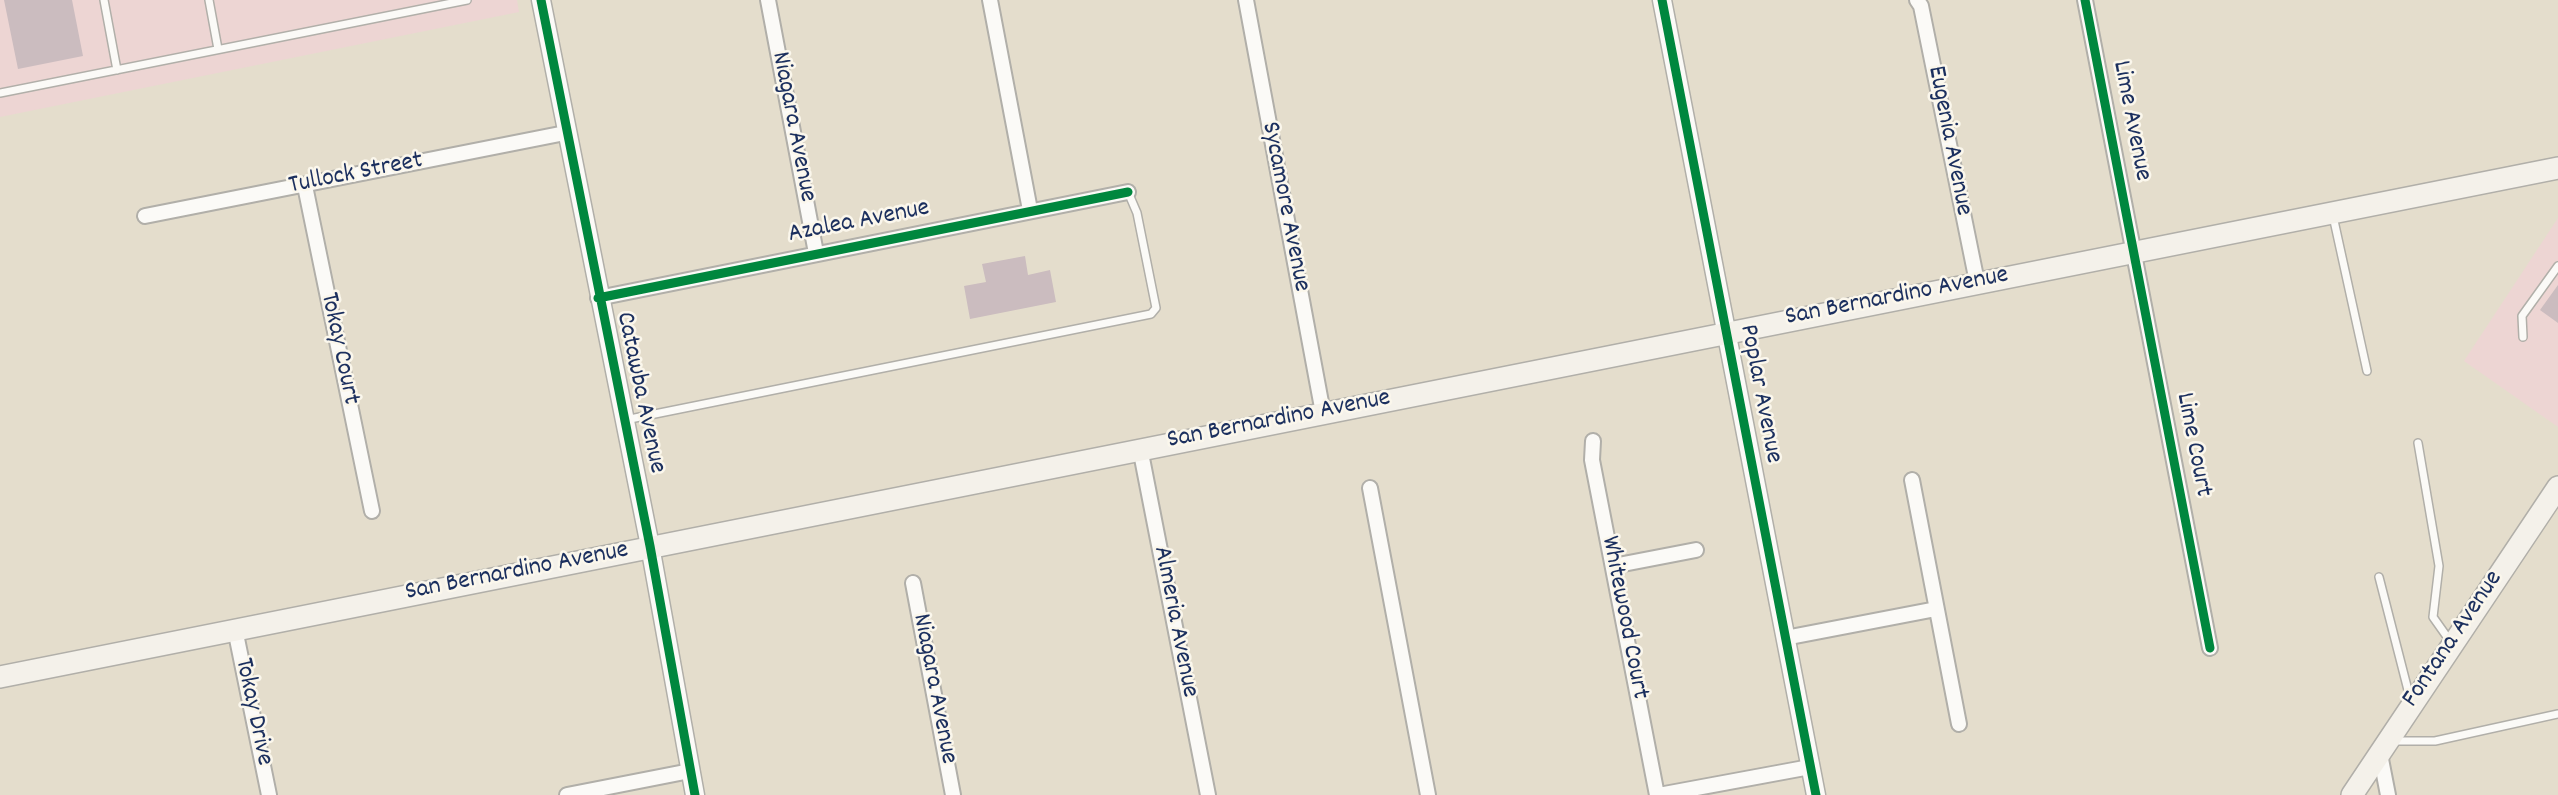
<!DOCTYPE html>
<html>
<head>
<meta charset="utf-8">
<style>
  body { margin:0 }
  canvas { display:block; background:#e4ddcc }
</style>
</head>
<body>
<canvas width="2558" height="795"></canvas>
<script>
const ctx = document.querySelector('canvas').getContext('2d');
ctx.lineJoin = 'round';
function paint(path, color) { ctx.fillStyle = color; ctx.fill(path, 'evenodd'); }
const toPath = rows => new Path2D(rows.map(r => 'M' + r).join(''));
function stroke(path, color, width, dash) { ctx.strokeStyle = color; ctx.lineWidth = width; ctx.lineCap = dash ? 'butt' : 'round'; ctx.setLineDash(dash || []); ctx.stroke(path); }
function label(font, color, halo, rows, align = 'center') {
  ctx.font = font + ' Dekko,sans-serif'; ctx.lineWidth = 5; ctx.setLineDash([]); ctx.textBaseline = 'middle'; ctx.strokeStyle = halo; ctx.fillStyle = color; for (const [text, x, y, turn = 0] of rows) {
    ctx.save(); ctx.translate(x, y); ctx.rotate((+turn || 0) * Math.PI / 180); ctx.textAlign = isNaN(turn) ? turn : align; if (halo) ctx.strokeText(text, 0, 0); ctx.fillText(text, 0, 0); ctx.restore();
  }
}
paint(toPath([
  [0,0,517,0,519,12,0,117],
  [2558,218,2558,427,2464,361]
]), '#edd5d3');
paint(toPath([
  [4,0,72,0,83,56,18,69],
  [1025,256,1028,275,1050,270,1056,302,970,319,964,286,986,282,982,264],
  [2558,285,2558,323,2540,310]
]), '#cbbcbf');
const service = toPath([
  [104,0,117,70],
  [209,0,218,49],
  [0,93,467,0],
  [2333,216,2367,371],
  [2523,337,2522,316,2558,266],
  [625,420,1151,314,1156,308,1137,213,1128,192],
  [2418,443,2439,566,2433,617,2450,641],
  [2379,577,2410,698],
  [2394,741,2435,741,2558,714]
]);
const minor = toPath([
  [768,0,816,253],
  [990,0,1030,210],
  [1246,0,1323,413],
  [1917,0,1921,6,1977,282],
  [2085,0,2210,648],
  [305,186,372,511],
  [145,216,565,133],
  [598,298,1128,192],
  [1593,441,1592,460,1657,795],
  [1140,448,1208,795],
  [1912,480,1959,724],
  [1370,488,1428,795],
  [1613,566,1696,550],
  [913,583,953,795],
  [235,629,269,795],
  [1785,638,1936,609],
  [2380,754,2388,795],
  [567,795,690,771],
  [1659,795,1810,767]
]);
const tertiary = toPath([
  [541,0,650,546,695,795],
  [1662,0,1816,795]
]);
const secondary = toPath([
  [0,677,2558,168],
  [2352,795,2558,487]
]);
stroke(service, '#b1afa9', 10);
stroke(minor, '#b1afa9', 18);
stroke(tertiary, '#b1afa9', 21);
stroke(secondary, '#b1afa9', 24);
stroke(service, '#fbfaf7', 7);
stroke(minor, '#fbfaf7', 14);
stroke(tertiary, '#fbfaf7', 18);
stroke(secondary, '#f4f1ea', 21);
stroke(toPath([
  [541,0,650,546,695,795],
  [1662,0,1816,795],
  [2085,0,2210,648],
  [598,298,1128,192]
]), '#00873e', 9);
label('26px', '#1b2f5e', '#fbf7ec', [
  ["Lime Avenue",2130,121,79],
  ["Niagara Avenue",792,127,79],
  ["Eugenia Avenue",1948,141,79],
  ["Tullock Street",356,175,-11],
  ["Sycamore Avenue",1284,207,79],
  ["Azalea Avenue",859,223,-11],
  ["San Bernardino Avenue",1897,298,-11],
  ["Tokay Court",338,349,78],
  ["Catawba Avenue",639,393,78],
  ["Poplar Avenue",1759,394,79],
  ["San Bernardino Avenue",1279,421,-11],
  ["Lime Court",2192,445,79],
  ["San Bernardino Avenue",517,573,-11],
  ["Whitewood Court",1623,618,79],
  ["Almeria Avenue",1174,622,79],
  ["Fontana Avenue",2454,640,-56],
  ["Niagara Avenue",933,689,79],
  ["Tokay Drive",252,712,78]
]);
</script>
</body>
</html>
